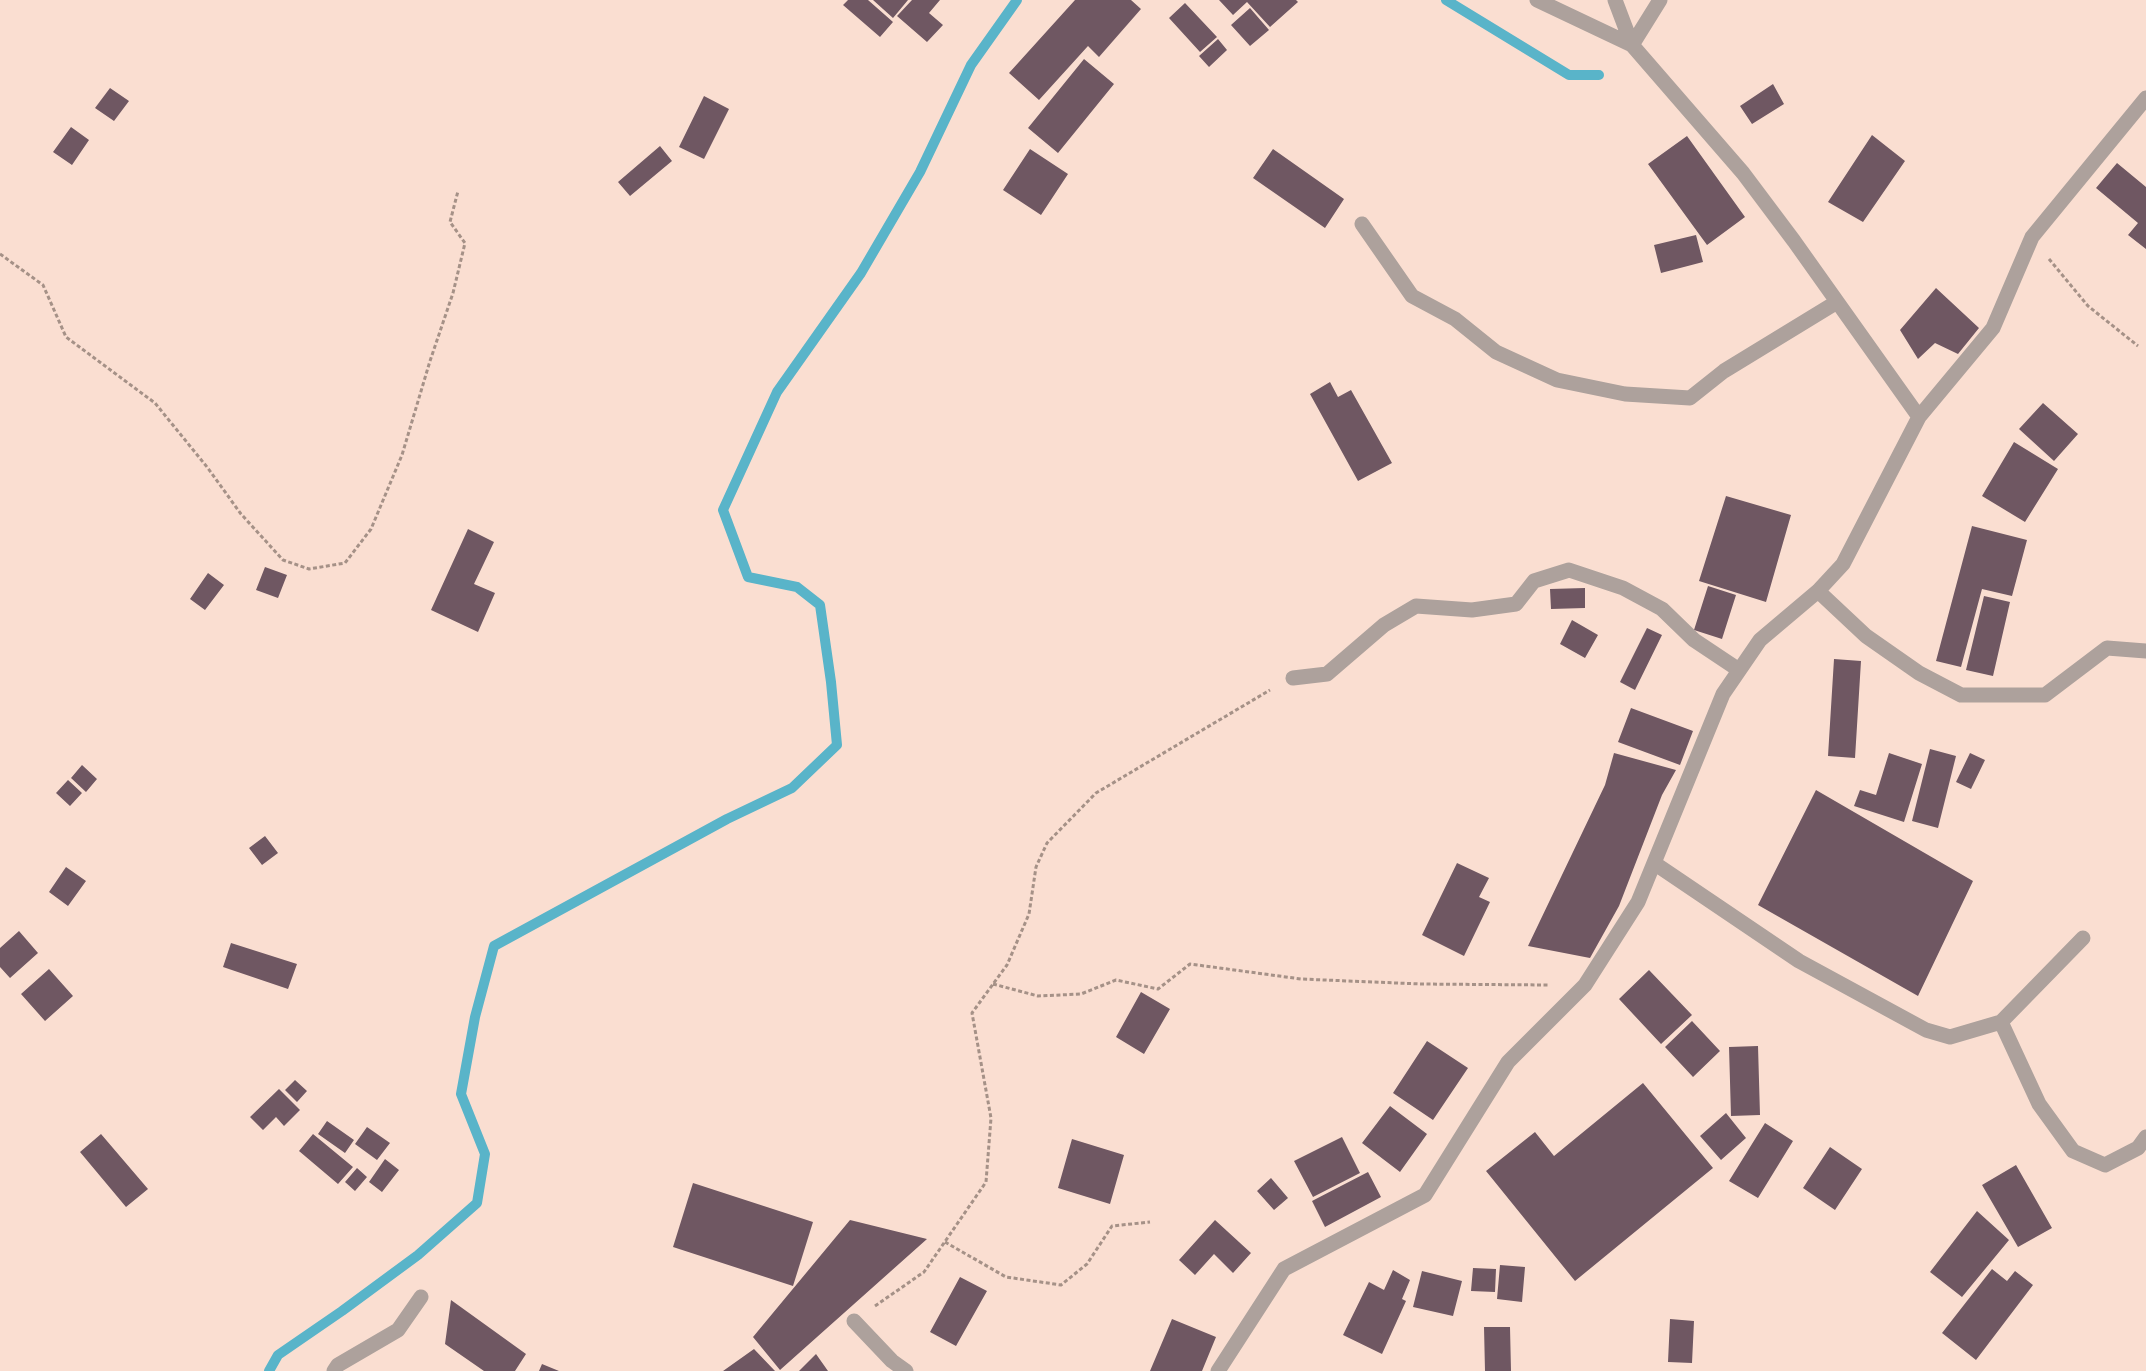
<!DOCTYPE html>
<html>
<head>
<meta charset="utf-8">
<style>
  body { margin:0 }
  canvas { display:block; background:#faded1 }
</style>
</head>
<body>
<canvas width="2146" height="1371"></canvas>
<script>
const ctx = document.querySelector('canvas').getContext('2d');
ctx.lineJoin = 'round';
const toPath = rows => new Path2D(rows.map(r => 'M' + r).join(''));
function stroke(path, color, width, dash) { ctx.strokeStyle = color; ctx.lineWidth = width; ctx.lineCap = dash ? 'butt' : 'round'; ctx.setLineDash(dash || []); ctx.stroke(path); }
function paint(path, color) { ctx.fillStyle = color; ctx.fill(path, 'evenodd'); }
stroke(toPath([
  [1446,0,1569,75,1599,75],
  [269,1371,278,1355,342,1311,418,1255,477,1203,485,1154,461,1094,475,1017,494,946,727,819,792,788,837,745,831,682,820,605,797,587,748,577,723,510,777,392,861,273,920,172,971,65,1017,0]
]), '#59b4c9', 10);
paint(toPath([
  [848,0,868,0,893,22,880,37,843,5],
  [873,0,908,0,893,18],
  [912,0,940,0,929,13,943,25,927,42,897,16],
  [1075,0,1131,0,1141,9,1099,57,1088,46,1039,100,1009,73],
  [1219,0,1296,0,1298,2,1270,27,1247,2,1233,15],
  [1185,3,1217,37,1200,52,1169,18],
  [1250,8,1269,30,1250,46,1231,25],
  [1218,39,1227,50,1209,67,1199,56],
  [1084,59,1114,84,1058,153,1028,128],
  [1773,84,1784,104,1752,124,1740,106],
  [110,88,129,101,114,121,95,108],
  [704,96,729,109,704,159,679,147],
  [71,127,89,140,72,165,53,152],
  [1872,135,1905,161,1863,222,1828,202],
  [1687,136,1745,217,1707,245,1648,164],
  [660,146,672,161,630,196,618,182],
  [1030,149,1068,174,1041,215,1003,190],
  [1273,149,1344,199,1325,228,1253,178],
  [2117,163,2146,187,2146,249,2128,235,2138,223,2096,188],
  [1696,235,1703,262,1661,273,1654,245],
  [1936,288,1979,328,1958,354,1935,343,1918,359,1900,330],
  [1330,382,1338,397,1351,390,1392,463,1358,481,1310,394],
  [2043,403,2078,434,2054,461,2019,429],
  [2014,442,2058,469,2025,522,1982,496],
  [1726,496,1791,515,1766,602,1699,581],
  [1972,526,2027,540,2012,596,1982,589,1961,667,1936,661],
  [468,529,494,542,474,584,495,593,478,632,431,610],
  [265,567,287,575,278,598,256,590],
  [208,573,224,585,205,610,190,599],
  [1708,586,1736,595,1722,639,1694,630],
  [1585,588,1585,608,1551,609,1550,589],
  [1984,596,2010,602,1993,676,1966,670],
  [1572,620,1598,635,1585,658,1560,644],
  [1647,628,1662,635,1635,690,1620,682],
  [1834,659,1861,661,1855,758,1828,756],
  [1631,708,1693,731,1680,765,1618,742],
  [1930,749,1956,756,1938,828,1912,821],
  [1614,753,1676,770,1662,795,1619,906,1590,958,1528,946,1605,785],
  [1889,753,1922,764,1904,822,1854,806,1860,790,1876,795],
  [1970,753,1985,760,1971,789,1956,782],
  [82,765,97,779,86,792,71,778],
  [68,780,82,793,70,806,56,793],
  [1816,790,1973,881,1918,996,1758,905],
  [265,836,278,853,262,865,249,848],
  [1457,863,1489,878,1479,897,1490,902,1464,956,1422,935],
  [66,867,86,881,68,906,49,892],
  [19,931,38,953,10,978,0,967,0,948],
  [231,943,297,964,288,989,223,967],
  [49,969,73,996,45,1021,21,994],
  [1649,970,1692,1015,1661,1044,1619,999],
  [1141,992,1170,1009,1144,1054,1116,1037],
  [1692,1021,1720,1051,1693,1077,1665,1047],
  [1427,1041,1468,1068,1433,1120,1393,1093],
  [1758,1046,1760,1115,1731,1116,1729,1047],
  [295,1080,307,1091,297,1102,285,1090],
  [1643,1083,1713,1168,1575,1281,1486,1171,1535,1132,1554,1156],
  [279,1089,300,1110,284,1126,276,1117,263,1130,250,1117],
  [1390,1106,1427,1134,1400,1172,1362,1143],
  [1726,1113,1746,1138,1721,1160,1700,1136],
  [327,1121,354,1140,345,1153,318,1134],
  [1765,1123,1793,1141,1758,1198,1729,1181],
  [367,1127,390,1143,377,1160,355,1144],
  [101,1134,148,1189,126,1207,80,1152],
  [313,1134,353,1167,338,1184,299,1151],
  [1342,1137,1360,1173,1313,1197,1294,1161],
  [1072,1139,1124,1155,1110,1204,1058,1188],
  [1830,1147,1862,1169,1835,1210,1803,1188],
  [385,1159,399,1170,382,1192,369,1182],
  [2016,1165,2052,1228,2018,1247,1982,1185],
  [357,1168,367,1177,355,1191,345,1182],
  [1368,1172,1381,1197,1325,1227,1312,1201],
  [1271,1178,1288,1198,1274,1210,1257,1191],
  [693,1183,813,1222,793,1286,673,1247],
  [1977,1211,2009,1240,1962,1297,1930,1272],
  [850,1220,927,1239,780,1370,753,1337],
  [1215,1220,1251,1253,1233,1273,1214,1254,1195,1275,1179,1260],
  [1500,1265,1525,1267,1522,1302,1497,1299],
  [1473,1268,1496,1269,1495,1292,1471,1291],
  [1992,1269,2007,1281,2015,1271,2033,1285,1976,1360,1942,1333],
  [1393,1270,1410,1280,1402,1299,1406,1301,1382,1354,1343,1335,1369,1282,1384,1290],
  [1422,1271,1462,1281,1453,1316,1413,1307],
  [960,1277,987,1291,956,1346,930,1332],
  [451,1300,526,1354,515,1371,484,1371,445,1344],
  [1172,1319,1216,1337,1202,1371,1150,1371],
  [1670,1319,1694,1321,1692,1363,1668,1362],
  [1484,1327,1510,1327,1511,1371,1485,1371],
  [754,1349,775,1371,723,1371],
  [816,1354,828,1371,799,1371],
  [542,1364,559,1371,539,1371]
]), '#6f5762');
stroke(toPath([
  [0,254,43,285,66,337,155,403,207,467,241,514,283,560,309,569,345,563,371,529,402,455,430,361,453,293,465,243,450,222,458,191],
  [2049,259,2088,306,2138,346],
  [993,984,1038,996,1081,994,1116,980,1158,989,1190,964,1301,979,1421,984,1548,985],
  [945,1242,1006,1277,1061,1285,1087,1264,1112,1226,1150,1222],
  [875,1306,924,1272,986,1182,991,1118,972,1013,1007,965,1029,914,1036,867,1047,843,1096,793,1270,690]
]), '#a59187', 3, [4, 2.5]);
stroke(toPath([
  [1537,0,1632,45,1660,0],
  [1615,0,1632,45,1743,173,1794,241,1919,417],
  [1362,224,1412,296,1455,319,1496,352,1557,380,1625,394,1690,398,1724,371,1837,302],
  [1818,591,1866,636,1919,673,1961,695,2045,695,2107,648,2146,651],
  [1293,678,1327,674,1384,625,1416,606,1472,610,1516,604,1534,581,1569,570,1623,588,1662,609,1694,640,1739,670],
  [1654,863,1799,961,1926,1030,1950,1037,2001,1022,2083,938],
  [2001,1022,2039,1104,2073,1151,2105,1165,2138,1148,2146,1137],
  [854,1321,892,1361,906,1371],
  [334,1371,338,1365,398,1330,421,1297],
  [1218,1371,1284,1269,1425,1195,1508,1062,1585,985,1638,902,1723,694,1760,640,1818,591,1843,564,1919,417,1993,328,2032,237,2146,98]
]), '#ada19c', 15);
</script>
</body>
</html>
